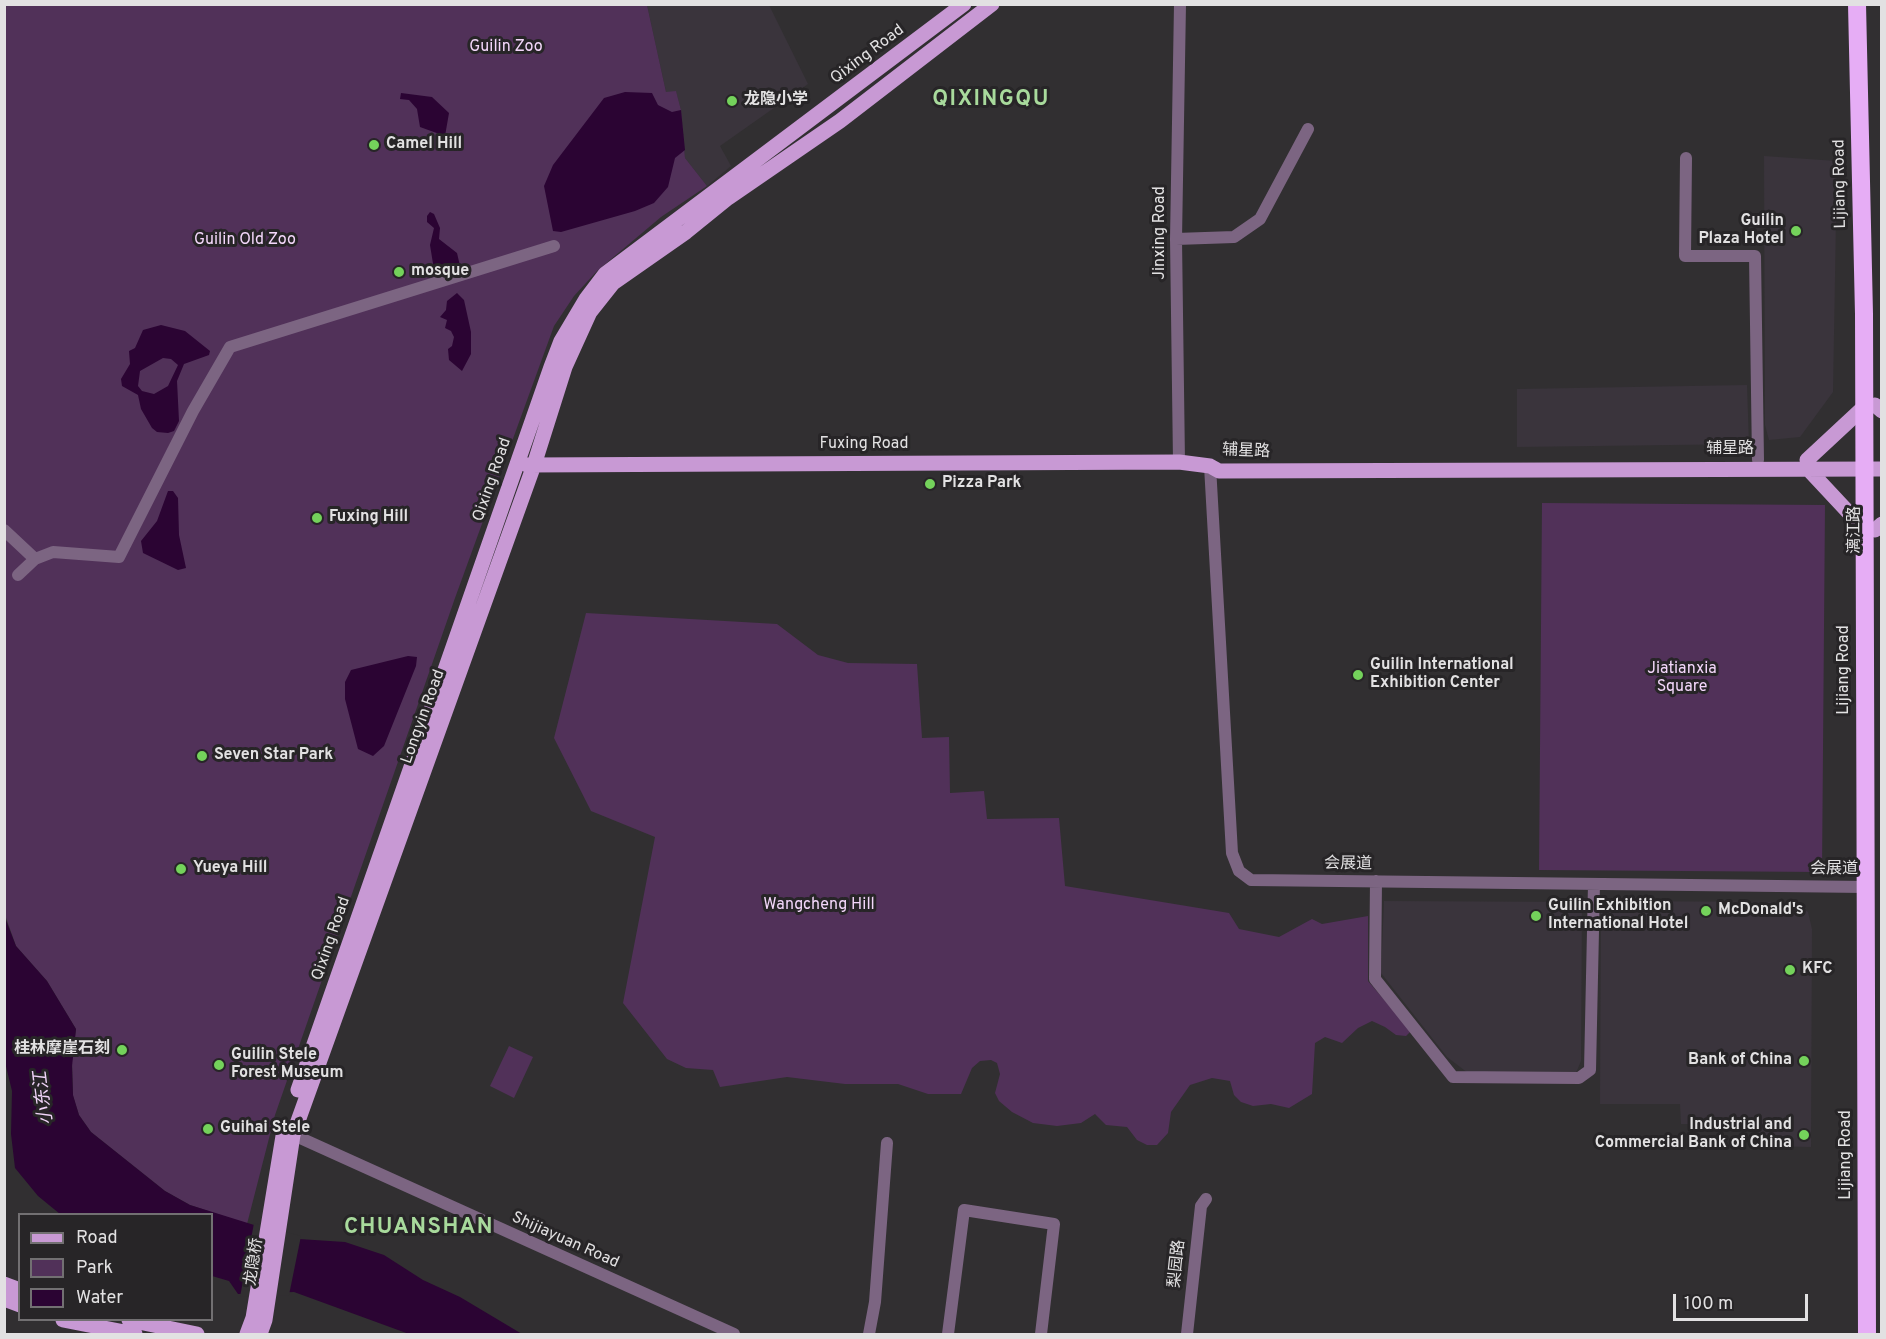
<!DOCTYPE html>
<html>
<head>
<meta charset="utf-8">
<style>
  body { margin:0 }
  #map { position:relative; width:1886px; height:1339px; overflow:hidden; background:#312f31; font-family:Overpass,sans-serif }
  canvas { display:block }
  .frame { position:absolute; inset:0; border:6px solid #e2e1e2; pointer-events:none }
  .legend { position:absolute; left:18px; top:1213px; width:195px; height:108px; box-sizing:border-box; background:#272527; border:2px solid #727072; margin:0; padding:8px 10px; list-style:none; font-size:18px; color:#e2e1e2 }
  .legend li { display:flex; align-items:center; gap:12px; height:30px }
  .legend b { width:30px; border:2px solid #727072 }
  .scale { position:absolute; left:1673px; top:1294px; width:135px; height:27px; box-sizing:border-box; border:3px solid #e2e1e2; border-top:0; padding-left:8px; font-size:18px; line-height:21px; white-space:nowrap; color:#e2e1e2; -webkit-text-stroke:4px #272527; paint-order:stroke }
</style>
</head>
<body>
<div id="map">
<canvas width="1886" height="1339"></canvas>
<div class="frame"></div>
<ul class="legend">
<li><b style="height:8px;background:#c899d4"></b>Road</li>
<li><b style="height:16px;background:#513159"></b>Park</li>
<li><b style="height:16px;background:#2b0433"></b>Water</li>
</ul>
<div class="scale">100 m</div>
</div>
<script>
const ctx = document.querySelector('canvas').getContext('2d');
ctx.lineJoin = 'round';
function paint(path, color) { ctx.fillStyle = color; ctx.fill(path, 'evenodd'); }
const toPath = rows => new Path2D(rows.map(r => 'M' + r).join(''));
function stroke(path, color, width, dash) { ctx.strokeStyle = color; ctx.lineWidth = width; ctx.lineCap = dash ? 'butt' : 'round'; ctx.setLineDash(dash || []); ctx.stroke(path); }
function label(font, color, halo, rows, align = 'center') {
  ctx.font = font + ' Overpass,"Noto Sans SC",sans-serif'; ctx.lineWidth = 6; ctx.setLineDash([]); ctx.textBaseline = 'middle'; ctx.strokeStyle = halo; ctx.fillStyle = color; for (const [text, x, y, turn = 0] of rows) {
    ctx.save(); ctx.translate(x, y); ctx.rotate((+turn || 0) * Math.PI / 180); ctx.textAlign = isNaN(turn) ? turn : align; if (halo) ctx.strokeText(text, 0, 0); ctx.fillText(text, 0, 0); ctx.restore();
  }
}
paint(toPath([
  [647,5,769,5,808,84,720,146,731,166,707,186,685,158,681,110,676,92,666,92],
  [1764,156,1837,161,1833,392,1800,437,1769,440,1765,425],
  [1747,385,1749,444,1517,447,1517,389],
  [1384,901,1582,902,1581,1061,1576,1073,1468,1073,1447,1057,1381,973],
  [1601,901,1793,902,1808,912,1812,929,1811,1147,1759,1146,1759,1132,1738,1131,1737,1124,1681,1124,1680,1104,1600,1104]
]), '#3a343c');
paint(toPath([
  [4,5,647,5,666,92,676,91,681,110,685,158,707,186,661,217,597,271,574,296,554,326,455,598,275,1115,247,1224,190,1205,165,1191,91,1132,79,1115,73,1096,72,1061,76,1029,47,981,16,946,5,915],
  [1542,503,1825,505,1822,872,1539,870],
  [586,613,777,624,818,655,848,663,917,664,922,738,949,737,950,793,984,791,987,819,1059,818,1065,886,1229,913,1239,929,1279,937,1312,919,1322,924,1368,916,1368,981,1411,1031,1406,1036,1396,1035,1385,1027,1372,1021,1358,1028,1342,1043,1325,1037,1315,1043,1312,1094,1289,1108,1271,1104,1253,1106,1241,1102,1234,1095,1230,1081,1212,1078,1190,1085,1171,1112,1168,1133,1157,1145,1147,1145,1137,1140,1127,1127,1106,1125,1095,1114,1081,1123,1057,1126,1033,1123,1012,1112,999,1101,995,1093,1000,1074,997,1063,991,1060,980,1061,972,1068,961,1094,928,1094,898,1084,845,1084,787,1077,720,1087,713,1070,686,1068,667,1059,623,1003,655,837,591,811,554,738],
  [509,1046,533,1057,514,1098,490,1086]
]), '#513159');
paint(toPath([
  [625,92,652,93,658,105,672,112,681,110,685,150,675,158,668,187,654,203,635,211,561,232,553,231,544,186,553,165,604,98],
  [401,93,432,97,449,113,445,136,420,127,417,109,409,100,400,99],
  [430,212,434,214,440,228,439,239,457,253,460,266,451,265,444,274,435,276,430,245,434,228,427,222,427,216],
  [457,293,464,300,471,332,471,354,462,371,449,360,448,349,452,346,454,337,451,331,445,328,447,320,440,317,446,310,447,301],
  [161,325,185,331,210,351,209,355,184,364,177,381,179,421,174,431,168,433,157,432,152,428,141,409,138,395,122,386,121,379,130,364,129,351,135,348,143,330],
  [163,358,171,359,178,365,168,386,154,394,142,391,138,386,140,371],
  [168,491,173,491,178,498,179,535,186,568,178,570,143,553,141,541,157,521],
  [408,656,417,657,416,666,384,746,373,756,358,749,345,699,345,682,351,670],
  [4,915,16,946,47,981,76,1029,72,1066,73,1095,79,1115,91,1132,165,1191,190,1205,299,1239,345,1242,384,1255,423,1280,460,1297,522,1334,409,1334,294,1292,238,1294,229,1281,212,1276,212,1214,60,1214,38,1196,15,1168,11,1134,12,1091,4,1058]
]), '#2b0433');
paint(toPath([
  [254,1223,301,1236,289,1295,240,1297]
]), '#312f31');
stroke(toPath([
  [1686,158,1685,256,1755,256,1758,460],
  [1176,239,1234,237,1260,219,1308,129],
  [1179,462,1176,239,1180,4],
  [1210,466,1232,853,1239,871,1251,880,1866,887],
  [4,530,35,559],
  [18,575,35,559,53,552,119,557,193,411,230,347,554,246],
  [1376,881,1375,979,1453,1077,1579,1078,1590,1070,1594,884],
  [287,1132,734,1334],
  [869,1334,875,1302,887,1143],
  [948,1334,964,1210,1054,1224,1041,1334],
  [1187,1334,1201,1206,1206,1199]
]), '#7c6582', 12);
stroke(toPath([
  [1875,405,1882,411],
  [1807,460,1864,407],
  [527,465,1179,462,1210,466,1219,471,1882,469],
  [1807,468,1864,529],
  [1875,530,1882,524],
  [298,1090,551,367,561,341,586,299,605,274,964,4],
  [4,1284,20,1290],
  [4,1299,20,1305],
  [63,1320,135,1334],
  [129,1320,197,1334],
  [247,1334,253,1318,283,1136],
  [260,1334,265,1320,293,1135,534,465,565,367,590,312,613,283,686,232,728,198,840,121,992,4]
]), '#c899d4', 15);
stroke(toPath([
  [1857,4,1864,314,1867,1334]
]), '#e6adf5', 18);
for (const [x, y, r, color] of [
  [732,101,6,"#74d25b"],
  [374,145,6,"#74d25b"],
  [1796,231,6,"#74d25b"],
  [399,272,6,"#74d25b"],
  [930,484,6,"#74d25b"],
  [317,518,6,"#74d25b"],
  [1358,675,6,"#74d25b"],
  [202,756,6,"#74d25b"],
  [181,869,6,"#74d25b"],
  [1706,911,6,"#74d25b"],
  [1536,916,6,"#74d25b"],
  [1790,970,6,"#74d25b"],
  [122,1050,6,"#74d25b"],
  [1804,1061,6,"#74d25b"],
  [219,1065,6,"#74d25b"],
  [208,1129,6,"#74d25b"],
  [1804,1135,6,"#74d25b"]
]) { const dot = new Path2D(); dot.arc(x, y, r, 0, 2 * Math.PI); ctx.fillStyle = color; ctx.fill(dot); stroke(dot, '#272527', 2); }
label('16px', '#f4d7fb', '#272527', [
  ["Guilin Zoo",506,48],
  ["Guilin Old Zoo",245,241],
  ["Jiatianxia",1682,670],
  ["Square",1682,688],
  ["Wangcheng Hill",819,906]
]);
label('16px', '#e2e1e2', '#272527', [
  ["Qixing Road",868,55,-37],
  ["Lijiang Road",1841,184,-91],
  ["Jinxing Road",1161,233,-90],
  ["Fuxing Road",864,445],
  ["辅星路",1730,450],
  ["辅星路",1246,452,2],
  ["Qixing Road",493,480,-71],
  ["漓江路",1856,530,-90],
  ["Lijiang Road",1845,670,-90],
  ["Longyin Road",424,717,-70],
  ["会展道",1348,865,1],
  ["会展道",1834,870],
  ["Qixing Road",332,939,-71],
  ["Lijiang Road",1847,1155,-90],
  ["Shijiayuan Road",565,1241,24],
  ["龙隐桥",255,1262,-82],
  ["梨园路",1178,1264,-84]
]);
label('bold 16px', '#e2e1e2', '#272527', [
  ["龙隐小学",744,101],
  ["Camel Hill",386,145],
  ["Guilin",1784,222,"right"],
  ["Plaza Hotel",1784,240,"right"],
  ["mosque",411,272],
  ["Pizza Park",942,484],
  ["Fuxing Hill",329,518],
  ["Guilin International",1370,666],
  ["Exhibition Center",1370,684],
  ["Seven Star Park",214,756],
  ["Yueya Hill",193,869],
  ["Guilin Exhibition",1548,907],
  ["International Hotel",1548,925],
  ["McDonald's",1718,911],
  ["KFC",1802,970],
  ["桂林摩崖石刻",110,1050,"right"],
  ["Guilin Stele",231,1056],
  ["Forest Museum",231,1074],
  ["Bank of China",1792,1061,"right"],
  ["Industrial and",1792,1126,"right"],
  ["Commercial Bank of China",1792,1144,"right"],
  ["Guihai Stele",220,1129]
], 'left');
label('italic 18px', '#f1d4f9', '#272527', [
  ["小东江",45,1098,-97]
]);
ctx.letterSpacing = '1.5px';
label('bold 22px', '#a8da9c', '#272527', [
  ["QIXINGQU",991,101],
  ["CHUANSHAN",419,1229]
]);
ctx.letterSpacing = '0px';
</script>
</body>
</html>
